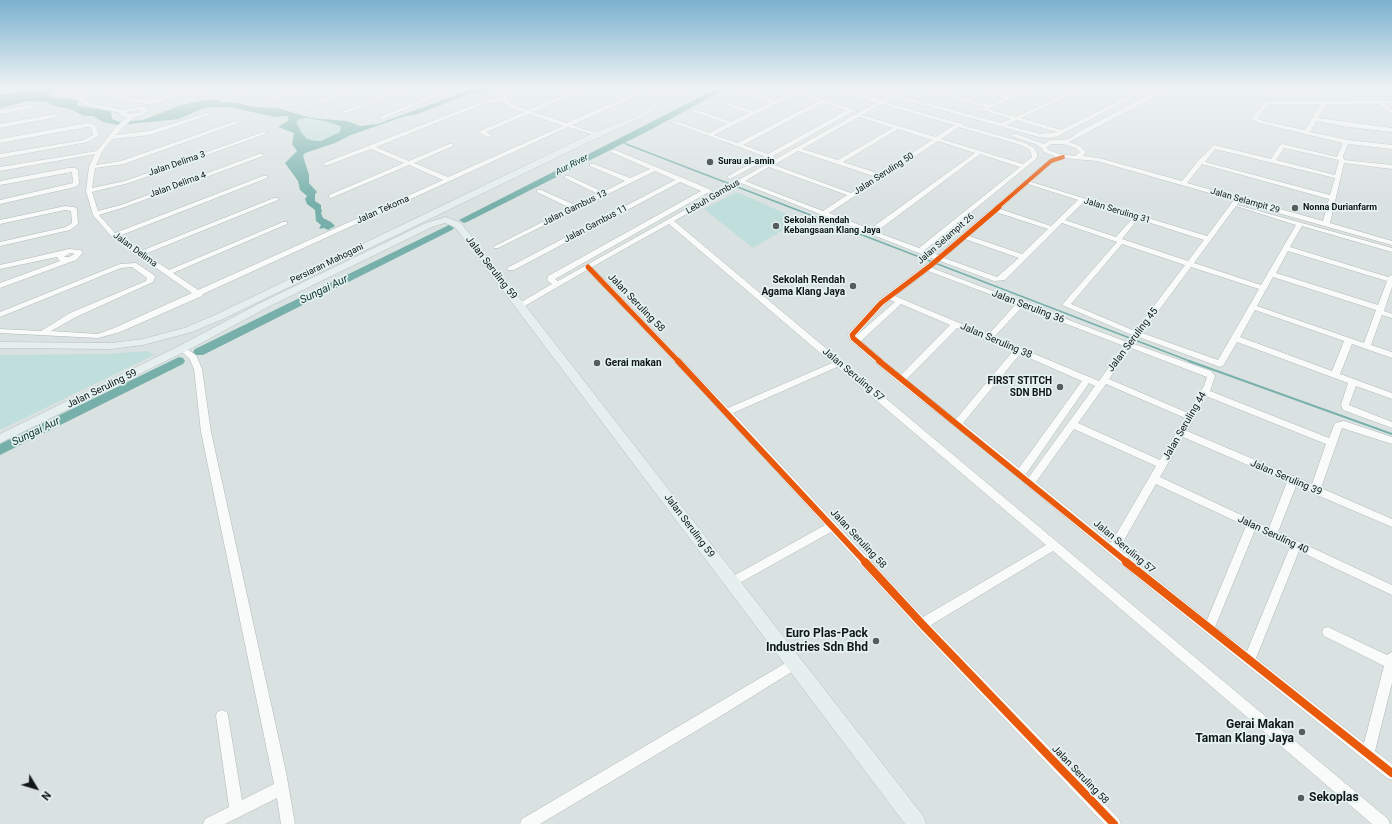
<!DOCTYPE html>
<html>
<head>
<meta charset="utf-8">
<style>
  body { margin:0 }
  #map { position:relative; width:1392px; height:824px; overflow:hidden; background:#dae2e1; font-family:Roboto,sans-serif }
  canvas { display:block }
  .north { position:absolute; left:16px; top:768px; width:40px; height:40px; -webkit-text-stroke:3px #e4f2f1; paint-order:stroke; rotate:128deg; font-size:11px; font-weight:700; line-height:16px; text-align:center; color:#111616 }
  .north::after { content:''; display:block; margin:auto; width:14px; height:18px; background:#111616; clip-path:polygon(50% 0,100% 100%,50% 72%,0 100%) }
</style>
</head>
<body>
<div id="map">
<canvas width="1392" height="824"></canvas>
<div class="north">N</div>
</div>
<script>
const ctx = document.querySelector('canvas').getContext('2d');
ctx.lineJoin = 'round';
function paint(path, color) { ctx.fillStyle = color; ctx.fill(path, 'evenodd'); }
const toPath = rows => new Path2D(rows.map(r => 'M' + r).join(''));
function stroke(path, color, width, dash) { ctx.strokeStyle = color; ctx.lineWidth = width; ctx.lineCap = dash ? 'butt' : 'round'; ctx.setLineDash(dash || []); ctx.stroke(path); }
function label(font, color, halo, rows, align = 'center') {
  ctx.font = font + ' Roboto,sans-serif'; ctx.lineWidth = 3.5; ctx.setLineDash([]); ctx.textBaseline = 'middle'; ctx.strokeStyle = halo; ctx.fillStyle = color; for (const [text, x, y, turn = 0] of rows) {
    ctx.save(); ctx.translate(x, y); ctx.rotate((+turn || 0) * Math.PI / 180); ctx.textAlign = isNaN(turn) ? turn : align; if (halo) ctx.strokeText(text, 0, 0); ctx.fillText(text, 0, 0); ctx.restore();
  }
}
paint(toPath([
  [307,118,324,121,340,126,341,128,340,132,321,141,316,141,307,139,301,132,299,127,296,123,299,119],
  [737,192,800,220,753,248,704,209],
  [147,351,154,355,0,430,0,355,108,354]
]), '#c0dedb');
paint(toPath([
  [39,88,57,88,49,93,47,96,48,97,76,100,79,101,77,105,79,106,111,111,112,119,120,122,143,120,181,105,205,100,218,100,219,102,239,103,252,107,277,108,312,118,347,121,360,126,378,124,475,88,491,88,484,92,472,93,415,115,405,116,351,135,335,143,305,153,303,156,309,175,309,183,317,192,315,194,315,201,321,205,321,209,322,211,321,213,323,218,331,222,335,226,328,230,324,228,319,229,321,225,316,221,315,210,307,204,305,199,307,196,300,190,298,181,285,163,297,151,292,144,294,133,278,127,289,120,287,116,275,117,229,107,213,107,204,108,179,119,170,120,119,125,103,122,93,116,84,116,70,109,51,105,48,102,28,101,0,108,0,95],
  [307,118,324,121,340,126,341,128,340,132,321,141,316,141,307,139,301,132,299,127,296,123,299,119]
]), '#77b0ab');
stroke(toPath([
  [621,140,626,144,1192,362]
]), '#77b0ab', 1.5);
stroke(toPath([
  [1189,361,1392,434]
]), '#77b0ab', 2);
paint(toPath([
  [718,88,727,88,654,128,467,222,464,223,459,220,718,88],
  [449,225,454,228,452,230,203,355,195,355,193,352,195,349,449,225],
  [179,357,183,358,185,361,183,364,0,455,0,444,179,357]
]), '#77b0ab');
const minor = toPath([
  [66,88,74,88,64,93,75,93,81,90,81,88,86,88,86,92,79,94,89,103,124,110,141,106,148,109,148,111,142,115,134,117,115,135,149,131,207,113,212,114,150,135,112,139,103,150,96,165,121,161,236,121,241,122,124,164,95,168,92,188,125,181,263,132,268,133,129,183,92,192,98,211,121,205,259,154,263,154,263,156,125,207,99,215,115,233,263,176,267,176,267,178,119,236,141,251,274,198,278,198,278,200,145,254,169,270,283,222,287,222,287,224,173,273,198,290,443,180,409,165,331,198,329,197,329,195,404,163,371,149,328,165,324,165,324,163,481,102,501,98,502,88,506,88,506,99,515,106,528,110,581,88,588,88,533,112,567,123,630,95,634,88,639,88,638,92,634,97,572,125,598,134,598,136,568,127,203,294,202,296,120,332,98,338,0,333,0,329,41,331,70,313,146,281,147,278,132,267,121,268,0,317,0,312,120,264,136,263,154,275,155,277,153,282,76,317,51,331,98,334,114,328,192,293,112,237,93,215,86,191,89,167,95,154,0,171,0,167,97,151,117,126,127,117,120,115,120,113,85,105,75,96,67,97,58,95,58,93,66,88],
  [502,101,511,108,524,112,480,131,480,133,487,137,492,136,486,132,529,114,563,126,448,177,414,163,453,146,453,144,449,144,409,161,376,147,484,104,502,101],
  [140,110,142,110,138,113,126,114,129,111,140,110],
  [101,88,107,88,119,96,143,88,151,88,126,97,150,101,194,88,202,88,150,105,116,98,101,88],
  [207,88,213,88,196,97,191,96,207,88],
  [249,88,257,88,232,97,229,95,249,88],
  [301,88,308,88,269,102,264,101,301,88],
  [354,88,361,88,308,107,303,106,354,88],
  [403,88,410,88,346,113,341,112,403,88],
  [449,88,456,88,383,119,378,118,449,88],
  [687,88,695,88,680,93,652,95,649,93,652,91,680,91,687,88],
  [732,88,736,88,775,101,791,93,778,88,786,88,795,91,801,88,807,88,800,92,858,111,852,112,773,156,775,157,774,158,769,158,730,179,727,177,728,176,764,156,671,122,676,121,709,133,727,124,691,111,691,109,695,109,731,122,749,113,711,100,711,98,754,111,771,103,732,90,732,88],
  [796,94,818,101,738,143,714,135,796,94],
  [823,103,847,110,768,154,743,145,823,103],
  [830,88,838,88,880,100,902,88,908,88,898,95,1001,123,1011,119,980,109,985,107,918,88,926,88,990,105,1004,98,974,88,982,88,1009,96,1027,88,1034,88,988,109,1015,117,1080,88,1086,88,1021,118,1061,130,1143,89,1147,90,1058,136,1049,138,1039,137,894,97,885,102,958,123,962,123,962,125,1025,143,1034,148,1037,153,1037,158,925,250,938,255,1049,160,1056,157,1044,152,1042,148,1035,144,1012,136,1012,134,1016,134,1044,144,1050,140,1064,140,1071,138,1080,131,1162,88,1167,88,1160,94,1069,142,1080,146,1086,152,1083,156,1099,158,1182,181,1198,161,1214,145,1271,159,1280,145,1282,144,1337,157,1343,143,1259,123,1252,119,1252,117,1266,101,1392,101,1392,105,1385,104,1392,110,1392,114,1379,104,1326,104,1318,118,1392,128,1392,132,1348,127,1316,121,1310,132,1348,140,1392,145,1392,149,1348,144,1343,156,1344,160,1392,165,1392,169,1344,163,1330,223,1392,241,1392,245,1239,202,1237,205,1392,248,1392,252,1302,226,1290,247,1388,277,1392,275,1392,287,1384,311,1392,314,1392,318,1382,315,1371,345,1392,352,1392,358,1352,344,1340,374,1392,393,1392,399,1356,386,1349,405,1392,422,1392,428,1343,410,1341,405,1348,383,1237,342,1223,366,1220,367,1139,337,1134,344,1211,371,1215,376,1210,391,1329,438,1335,423,1344,421,1392,437,1392,444,1342,428,1321,488,1392,519,1392,527,1296,486,1278,532,1392,585,1392,595,1299,551,1256,658,1364,743,1384,666,1324,636,1322,632,1324,628,1328,627,1387,655,1392,652,1392,683,1375,751,1392,764,1392,780,1387,778,1155,592,985,450,898,382,850,340,848,335,849,333,878,301,934,259,741,183,674,221,1388,819,1390,824,1372,824,1053,551,931,625,1119,819,1121,824,1104,824,918,628,831,532,736,585,732,587,728,585,726,582,728,579,825,525,724,414,587,270,523,307,520,307,516,305,552,284,547,280,548,276,701,191,680,182,514,270,508,270,507,268,675,180,655,171,498,248,494,248,493,247,570,208,537,192,537,190,541,190,575,205,598,194,565,178,565,176,569,176,603,192,625,181,590,166,590,164,594,164,630,178,650,169,611,152,611,150,615,150,683,178,709,189,713,192,710,194,707,193,555,279,558,281,876,103,830,88],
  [881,104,954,125,936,137,862,115,881,104],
  [1269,104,1321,104,1305,130,1263,121,1257,118,1269,104],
  [859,117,893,128,838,160,802,149,859,117],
  [1016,120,1057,132,1041,134,1006,125,1016,120],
  [959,127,1021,145,1030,150,1032,157,1023,164,941,139,959,127],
  [898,129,932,140,880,174,843,162,898,129],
  [938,141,975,153,870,229,829,213,938,141],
  [1051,144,1063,144,1076,148,1080,152,1075,156,1059,154,1048,150,1047,147,1051,144],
  [1284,148,1339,160,1335,175,1276,160,1284,148],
  [1215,149,1335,178,1330,195,1205,162,1215,149],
  [798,151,876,177,851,193,774,165,798,151],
  [980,154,1020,167,919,248,876,232,980,154],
  [1064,158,1097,161,1234,200,1207,236,1031,182,1053,162,1064,158],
  [1202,164,1329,199,1323,221,1187,183,1202,164],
  [769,167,847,195,823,211,745,181,769,167],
  [1028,184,1078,200,1051,226,1000,209,1028,184],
  [1084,202,1133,218,1116,237,1065,220,1084,202],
  [1236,206,1296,225,1261,285,1194,263,1236,206],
  [996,212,1048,229,1022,254,969,236,996,212],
  [1138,219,1204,240,1188,261,1122,239,1138,219],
  [1062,223,1117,242,1062,305,1132,335,1127,342,932,268,940,261,994,281,1005,280,1062,223],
  [669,224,832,363,728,408,592,267,669,224],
  [965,239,1019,258,997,277,944,258,965,239],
  [1122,244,1185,265,1135,331,1071,304,1122,244],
  [1288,251,1387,281,1378,305,1276,273,1288,251],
  [1191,267,1259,289,1218,360,1142,333,1191,267],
  [928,271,1016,304,988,335,895,296,928,271],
  [1273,277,1376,310,1364,343,1257,306,1273,277],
  [890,300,895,302,856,336,884,305,890,300],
  [901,304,950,325,901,375,861,341,901,304],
  [1022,307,1124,346,1099,381,994,337,1022,307],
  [1255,310,1344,341,1332,371,1240,337,1255,310],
  [957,328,1013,351,956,419,906,380,957,328],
  [1131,348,1207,377,1204,386,1188,413,1109,379,1131,348],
  [1020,354,1082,381,1019,468,963,423,1020,354],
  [837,367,1046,545,923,617,733,413,837,367],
  [1089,383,1095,386,1029,477,1026,474,1089,383],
  [1106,384,1185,418,1160,460,1078,423,1106,384],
  [1206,396,1326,444,1312,484,1187,431,1206,396],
  [1074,429,1156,466,1111,543,1036,482,1074,429],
  [1183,437,1287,482,1269,528,1160,477,1183,437],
  [1156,484,1246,526,1207,620,1119,549,1156,484],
  [1255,530,1290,547,1247,651,1215,627,1255,530],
  [861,88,869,88,886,94,883,96,861,88],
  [30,105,32,106,32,108,0,114,0,110,30,105],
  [55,114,58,116,57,117,0,128,0,124,55,114],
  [87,123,95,125,99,135,88,142,0,158,0,154,84,140,93,135,91,127,87,127,0,143,0,139,87,123],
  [68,168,75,168,78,170,79,184,75,187,0,204,0,200,73,183,72,172,0,185,0,181,68,168],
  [65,206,74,207,77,209,78,224,70,230,0,246,0,242,66,227,72,223,71,211,65,210,0,224,0,220,65,206],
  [69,249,80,250,83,252,79,257,76,260,0,288,0,283,60,261,57,257,0,269,0,265,69,249],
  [70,253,75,254,69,257,64,257,70,253],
  [182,346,196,355,202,369,211,432,286,772,295,824,281,824,277,798,225,824,203,824,205,819,229,807,216,716,217,712,222,710,227,712,228,716,242,800,274,784,201,432,194,369,189,358,178,349,182,346],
  [794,658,798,660,800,664,798,668,711,722,540,824,520,824,522,819,794,658]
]);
const major = toPath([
  [656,88,662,88,664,97,660,104,648,115,599,137,223,319,192,332,143,345,111,349,0,348,0,342,111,343,143,339,184,328,215,315,593,133,644,113,655,102,658,97,656,88],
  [1296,88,1347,88,1347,89,1344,91,1299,90,1296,88],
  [446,217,461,223,924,817,926,824,905,824,455,227,445,223,432,227,268,307,192,348,0,443,0,434,179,346,260,303,426,223,446,217]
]);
const highway = toPath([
  [1242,88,1334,91,1338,93,1334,95,1279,94,1246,90,1242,88]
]);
stroke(minor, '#b0b6b6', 1);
stroke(major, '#b9bdbd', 1);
stroke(highway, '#b9bdbd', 1);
paint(minor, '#f9fbfa');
paint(major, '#e4efee');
paint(highway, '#d7e5e4');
const highwayBridge = toPath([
  [1331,91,1392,92]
]);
stroke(highwayBridge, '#b9bdbd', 10, []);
stroke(highwayBridge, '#d7e5e4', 9);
stroke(toPath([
  [997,208,1051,161,1063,157]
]), '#e8590c', 4);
stroke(toPath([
  [588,267,679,362],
  [881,362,853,338,852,335,881,303,930,266,999,207]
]), '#e8590c', 5);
stroke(toPath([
  [678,361,866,563],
  [879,361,1128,563]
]), '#e8590c', 6);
stroke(toPath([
  [865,562,922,624,1114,824],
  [1126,562,1392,773]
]), '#e8590c', 8);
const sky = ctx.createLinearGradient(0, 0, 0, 204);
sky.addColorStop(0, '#7bb2d0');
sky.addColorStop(0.43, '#eef2f2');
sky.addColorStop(1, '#eef2f200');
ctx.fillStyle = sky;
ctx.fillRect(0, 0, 1392, 204);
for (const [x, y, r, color] of [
  [710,162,4,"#575d5d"],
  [1295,208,4,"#575d5d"],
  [776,226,4,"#575d5d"],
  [853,286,4,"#575d5d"],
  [597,363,4,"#575d5d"],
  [1060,387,4,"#575d5d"],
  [876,641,4,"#575d5d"],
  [1302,732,4,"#575d5d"],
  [1301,798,4,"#575d5d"]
]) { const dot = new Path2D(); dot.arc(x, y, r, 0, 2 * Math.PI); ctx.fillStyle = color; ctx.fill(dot); stroke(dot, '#e4f2f1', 1.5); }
label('bold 9px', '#111616', '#e4f2f1', [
  ["Surau al-amin",718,162],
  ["Nonna Durianfarm",1303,208],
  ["Sekolah Rendah",784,221],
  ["Kebangsaan Klang Jaya",784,231]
], 'left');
label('9px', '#111616', '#e4f2f1', [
  ["Jalan Delima 3",177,164,-19],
  ["Jalan Seruling 50",884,174,-33],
  ["Jalan Delima 4",178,185,-20],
  ["Lebuh Gambus",713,197,-30],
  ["Jalan Selampit 29",1245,201,16],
  ["Jalan Gambus 13",575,208,-26],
  ["Jalan Tekoma",383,210,-24],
  ["Jalan Seruling 31",1117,211,17],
  ["Jalan Gambus 11",596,224,-28],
  ["Jalan Selampit 26",946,239,-41],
  ["Jalan Delima",135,250,36],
  ["Persiaran Mahogani",327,264,-26]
]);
label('italic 9px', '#0e3431', '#e4f2f1', [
  ["Aur River",572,165,-27]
]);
label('10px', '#111616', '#e4f2f1', [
  ["Jalan Seruling 59",491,268,52],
  ["Jalan Seruling 58",636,303,46],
  ["Jalan Seruling 36",1028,307,21],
  ["Jalan Seruling 45",1133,340,-53],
  ["Jalan Seruling 38",996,341,23],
  ["Jalan Seruling 57",853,375,40],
  ["Jalan Seruling 59",102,389,-26],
  ["Jalan Seruling 44",1185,426,-60],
  ["Jalan Seruling 39",1286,478,23],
  ["Jalan Seruling 59",689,526,53],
  ["Jalan Seruling 40",1273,535,25],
  ["Jalan Seruling 58",858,539,47],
  ["Jalan Seruling 57",1124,547,40],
  ["Jalan Seruling 58",1080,775,46]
]);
label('bold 10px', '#111616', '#e4f2f1', [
  ["Sekolah Rendah",845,280],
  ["Agama Klang Jaya",845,292],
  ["Gerai makan",605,363,"left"],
  ["FIRST STITCH",1052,381],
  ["SDN BHD",1052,393]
], 'right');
label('italic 11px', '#0e3431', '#e4f2f1', [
  ["Sungai Aur",324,290,-26],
  ["Sungai Aur",36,432,-26]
]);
label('bold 12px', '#111616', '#e4f2f1', [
  ["Euro Plas-Pack",868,634],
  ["Industries Sdn Bhd",868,648],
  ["Gerai Makan",1294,725],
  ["Taman Klang Jaya",1294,739],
  ["Sekoplas",1309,798,"left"]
], 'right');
</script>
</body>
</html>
